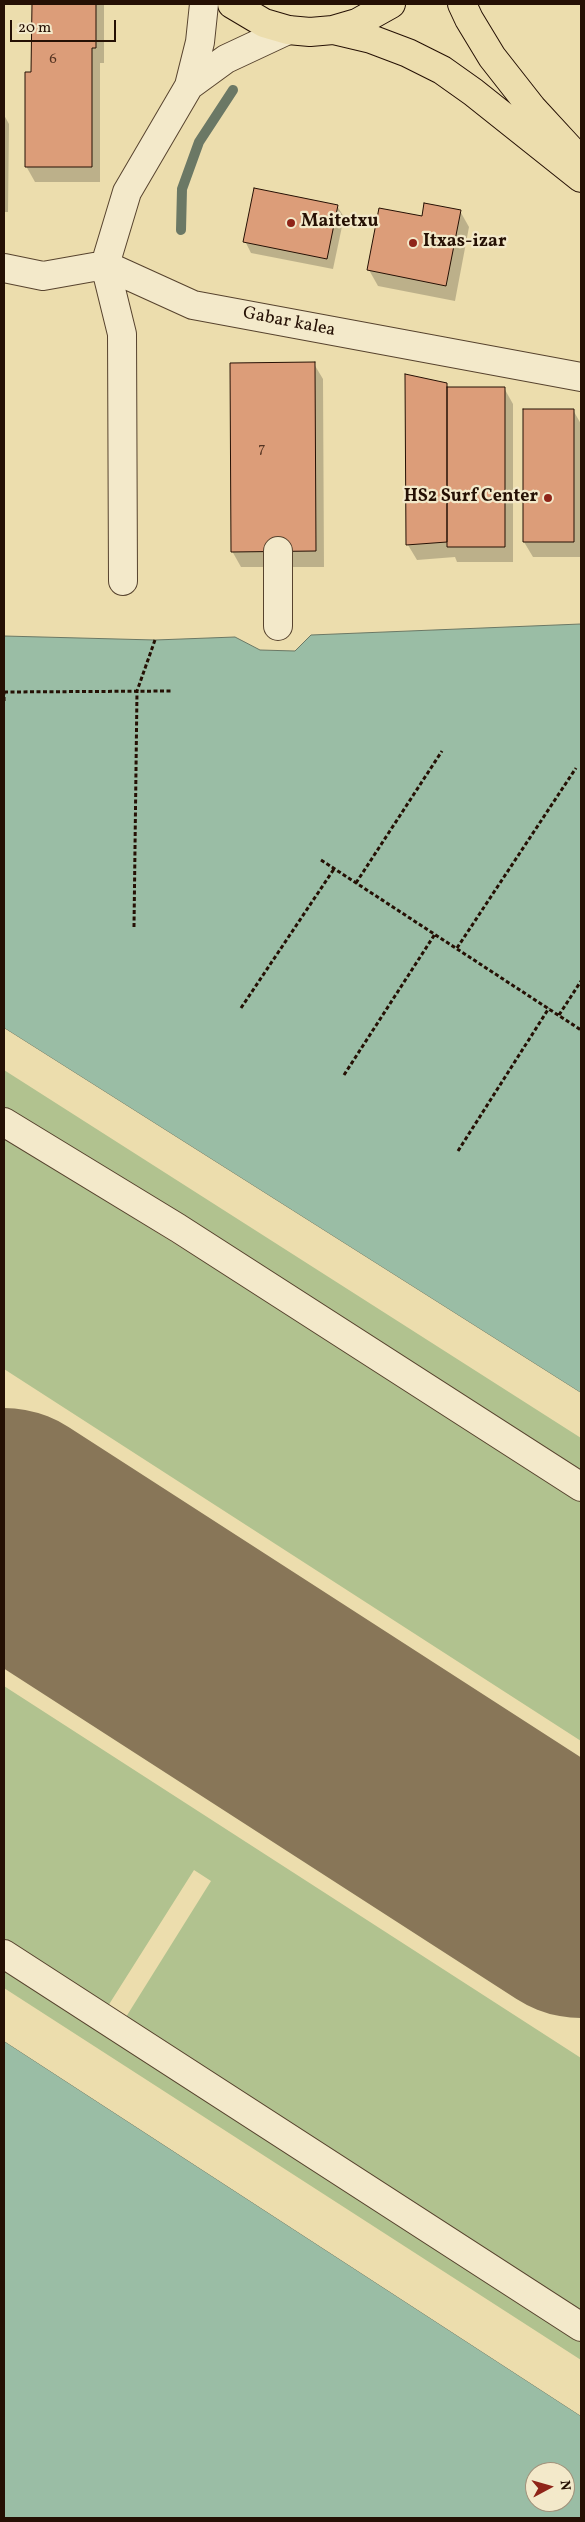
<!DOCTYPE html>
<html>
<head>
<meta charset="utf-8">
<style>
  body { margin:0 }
  #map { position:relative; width:585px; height:2522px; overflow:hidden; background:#ecddad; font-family:Vollkorn,serif }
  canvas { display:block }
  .frame { position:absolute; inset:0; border:5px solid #251004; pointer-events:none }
  .north { position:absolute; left:525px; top:2462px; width:50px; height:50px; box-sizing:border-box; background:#f3e9ca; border:1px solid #a1927b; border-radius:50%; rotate:84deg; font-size:14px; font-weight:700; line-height:20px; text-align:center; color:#251004 }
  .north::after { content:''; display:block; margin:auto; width:18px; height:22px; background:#8f2418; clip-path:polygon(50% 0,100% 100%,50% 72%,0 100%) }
  .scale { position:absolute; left:10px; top:20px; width:106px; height:22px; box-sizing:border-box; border:2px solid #251004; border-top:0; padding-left:6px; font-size:15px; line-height:18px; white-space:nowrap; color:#251004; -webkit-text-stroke:4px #f3e9ca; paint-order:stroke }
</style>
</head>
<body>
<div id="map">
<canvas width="585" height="2522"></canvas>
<div class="frame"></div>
<div class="north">N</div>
<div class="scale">20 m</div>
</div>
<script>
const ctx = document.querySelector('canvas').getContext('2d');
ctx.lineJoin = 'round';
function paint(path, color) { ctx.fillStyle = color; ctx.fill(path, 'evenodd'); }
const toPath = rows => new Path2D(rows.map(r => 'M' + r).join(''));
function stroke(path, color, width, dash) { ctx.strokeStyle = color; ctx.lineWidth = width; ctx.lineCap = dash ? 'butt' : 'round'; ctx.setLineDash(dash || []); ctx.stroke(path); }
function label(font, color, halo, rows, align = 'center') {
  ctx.font = font + ' Vollkorn,serif'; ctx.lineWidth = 4.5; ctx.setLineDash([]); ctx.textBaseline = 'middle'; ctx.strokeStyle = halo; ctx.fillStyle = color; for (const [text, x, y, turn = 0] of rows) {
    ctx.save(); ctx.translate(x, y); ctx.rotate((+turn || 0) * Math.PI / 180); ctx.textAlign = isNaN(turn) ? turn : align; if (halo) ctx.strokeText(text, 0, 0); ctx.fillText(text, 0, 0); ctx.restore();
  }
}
paint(toPath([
  [4,1070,581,1438,581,1472,4,1110],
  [4,1137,581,1497,581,1741,4,1369],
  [4,1686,581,2058,581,2311,126,2017,211,1881,194,1870,108,2006,4,1939],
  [4,1965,581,2337,581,2360,4,1988]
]), '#b1c28f');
const water = toPath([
  [581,624,581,1393,4,1028,4,636,155,640,235,637,260,650,295,651,311,635,581,624],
  [4,2041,581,2416,581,2518,4,2518,4,2041],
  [535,2472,565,2472,565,2502,535,2502,535,2472]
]);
paint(water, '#9abda5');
stroke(water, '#6b7865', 1);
paint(toPath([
  [4,1028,581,1393,581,1396,4,1031],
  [4,2039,581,2413,581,2416,4,2041]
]), '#ecddad');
paint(toPath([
  [33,4,104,4,104,63,100,63,100,182,35,182,26,166,33,74],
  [4,115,9,124,8,212,4,212],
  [337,206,344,217,333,269,251,253,245,241],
  [460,211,469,227,455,301,378,286,369,270,423,218],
  [314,364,323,379,324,567,241,567,232,551],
  [407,376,446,384,448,389,504,388,513,404,513,562,457,562,455,557,417,560,408,545],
  [573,410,581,424,581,557,533,557,524,542]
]), '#0003');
stroke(toPath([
  [181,230,182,189,199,142,233,90]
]), '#6b7865', 10);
stroke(toPath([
  [4,1527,581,1899]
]), '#887658', 238);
const building = toPath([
  [32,4,96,4,96,48,92,48,92,167,25,167,25,72,31,72,32,4],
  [254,188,338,205,327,259,243,242,254,188],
  [424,203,461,210,446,286,367,270,379,208,422,216,424,203],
  [315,362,316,551,231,552,230,363,315,362],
  [405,374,447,383,447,542,406,545,405,374],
  [447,387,505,387,505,547,447,547,447,387],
  [523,409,574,409,574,542,523,542,523,409]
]);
paint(building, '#dc9d79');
stroke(building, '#251004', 1);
const minor = toPath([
  [189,86,226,59,288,30],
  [4,268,43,276,105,265,193,305,581,377],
  [278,551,278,626],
  [123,581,122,334,105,265,127,192,189,86,200,42,204,4],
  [4,1122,178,1228,581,1487],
  [4,1954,581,2327]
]);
const major = toPath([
  [232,4,264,23,288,30,310,32,333,30,357,23,391,4],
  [462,4,469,19,492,57,532,108,579,159],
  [333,30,371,39,408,53,442,70,473,92,581,178]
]);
stroke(minor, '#57432e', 30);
stroke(major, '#251004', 30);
stroke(toPath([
  [4,692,172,691],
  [4,701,4,692],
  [321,860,581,1030],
  [356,883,442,751],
  [134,927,137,691,155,640],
  [457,948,576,768],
  [241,1008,334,869],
  [559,1015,581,981],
  [344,1075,435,934],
  [458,1151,549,1008]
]), '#251004', 3, [4, 2.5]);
stroke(minor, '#f3e9ca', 28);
stroke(major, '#ecddad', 28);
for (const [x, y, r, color] of [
  [291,223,5,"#8f2418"],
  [413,243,5,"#8f2418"],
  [548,498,5,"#8f2418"]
]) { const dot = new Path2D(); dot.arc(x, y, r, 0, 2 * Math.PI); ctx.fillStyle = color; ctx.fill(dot); stroke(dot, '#f3e9ca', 2); }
label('15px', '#533321', null, [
  ["6",53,60],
  ["7",262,449]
]);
label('bold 18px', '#251004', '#f3e9ca', [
  ["Maitetxu",301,223],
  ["Itxas-izar",423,243],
  ["HS2 Surf Center",538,498,"right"]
], 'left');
label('18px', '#251004', '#f3e9ca', [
  ["Gabar kalea",289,323,11]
]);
</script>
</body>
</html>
